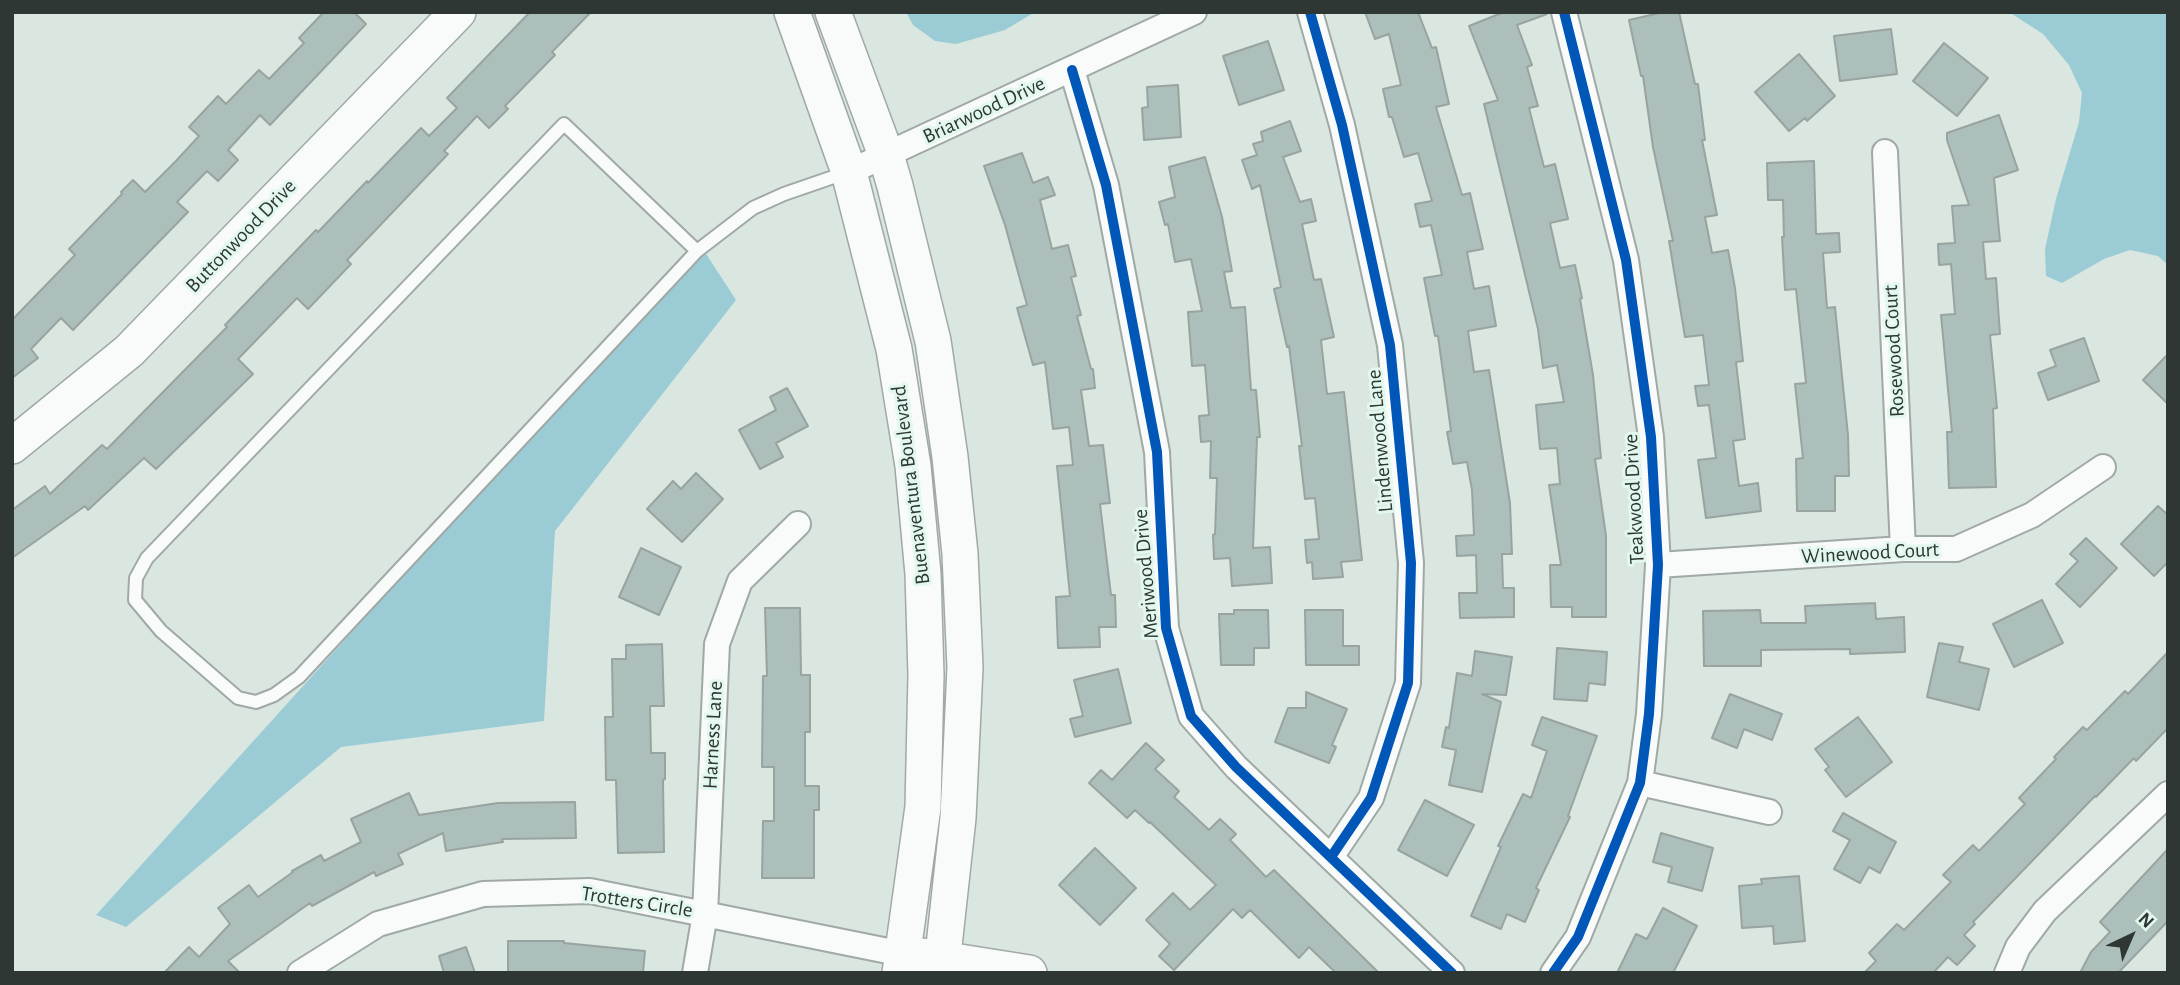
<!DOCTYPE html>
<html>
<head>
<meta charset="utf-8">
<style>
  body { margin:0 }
  #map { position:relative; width:2180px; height:985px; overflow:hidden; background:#dae6e0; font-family:"Alegreya Sans",sans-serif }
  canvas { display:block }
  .frame { position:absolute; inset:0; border:14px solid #2e3733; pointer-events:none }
  .north { position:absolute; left:2096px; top:901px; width:70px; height:70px; -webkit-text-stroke:5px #e2f8ee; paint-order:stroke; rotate:44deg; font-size:19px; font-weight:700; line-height:28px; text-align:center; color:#2e3733 }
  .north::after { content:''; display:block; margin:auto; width:24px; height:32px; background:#2e3733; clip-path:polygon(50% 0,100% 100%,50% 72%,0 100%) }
</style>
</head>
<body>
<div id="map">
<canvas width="2180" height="985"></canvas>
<div class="frame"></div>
<div class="north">N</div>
</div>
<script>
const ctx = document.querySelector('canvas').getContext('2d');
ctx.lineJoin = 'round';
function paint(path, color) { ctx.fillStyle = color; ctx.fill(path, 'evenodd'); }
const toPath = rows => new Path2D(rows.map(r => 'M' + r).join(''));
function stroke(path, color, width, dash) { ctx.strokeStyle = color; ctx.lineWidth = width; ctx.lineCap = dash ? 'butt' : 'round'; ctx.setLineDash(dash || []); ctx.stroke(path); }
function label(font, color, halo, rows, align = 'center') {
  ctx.font = font + ' "Alegreya Sans",sans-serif'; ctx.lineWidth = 6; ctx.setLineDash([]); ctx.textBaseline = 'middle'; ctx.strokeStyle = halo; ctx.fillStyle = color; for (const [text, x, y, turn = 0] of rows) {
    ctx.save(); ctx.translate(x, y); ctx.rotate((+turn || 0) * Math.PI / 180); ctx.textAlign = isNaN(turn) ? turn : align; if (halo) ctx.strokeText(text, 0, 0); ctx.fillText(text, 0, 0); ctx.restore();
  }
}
paint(toPath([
  [906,12,1035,12,1005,30,956,44,935,41,913,25],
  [2009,12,2168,12,2168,265,2158,256,2130,250,2104,259,2062,283,2046,276,2045,249,2056,199,2079,122,2082,93,2069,65,2043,34],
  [701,246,736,300,555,531,544,721,341,747,126,927,96,915]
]), '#9bccd6');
const building = toPath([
  [324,12,354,12,366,24,270,125,260,115,228,150,238,160,218,181,207,171,177,202,188,212,73,330,61,318,31,349,38,358,12,378,12,320,75,255,69,249,122,194,121,192,133,180,145,192,176,161,199,136,189,127,218,96,226,104,259,70,269,79,304,43,299,38,324,12],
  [530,12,591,12,552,52,555,55,505,106,508,109,489,128,477,116,444,151,448,154,347,260,351,264,308,309,297,298,238,359,253,374,156,469,144,458,88,510,85,506,12,558,12,510,45,486,50,494,102,445,107,449,227,327,225,325,316,230,318,232,367,181,368,183,421,128,429,136,457,108,447,98,530,12],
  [1365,12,1418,12,1432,48,1436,47,1449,104,1436,107,1462,195,1470,193,1483,249,1467,252,1474,289,1489,286,1496,326,1468,331,1474,372,1489,370,1510,503,1512,554,1502,554,1503,588,1514,588,1514,617,1460,618,1459,593,1477,593,1476,555,1457,556,1456,536,1474,535,1472,490,1467,462,1453,464,1447,432,1451,431,1438,336,1435,336,1424,278,1442,275,1431,225,1420,227,1415,204,1432,201,1418,153,1404,157,1392,117,1389,117,1383,89,1401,85,1389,34,1375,39,1365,12],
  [1504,12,1546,12,1547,14,1517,25,1532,65,1527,67,1538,106,1529,108,1544,167,1555,164,1568,219,1550,223,1560,268,1575,265,1582,298,1580,299,1593,375,1601,458,1595,459,1606,536,1606,617,1572,617,1572,607,1551,607,1550,565,1561,565,1549,485,1560,484,1557,448,1540,449,1536,405,1564,402,1557,365,1543,368,1538,329,1484,104,1498,100,1469,26,1504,12],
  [1664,12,1679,12,1695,84,1698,84,1705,140,1702,140,1717,215,1705,217,1712,253,1728,250,1735,288,1743,361,1736,362,1745,439,1733,441,1739,486,1758,483,1761,511,1706,518,1698,460,1716,458,1709,405,1698,406,1695,386,1709,385,1703,335,1685,337,1669,241,1673,241,1653,147,1643,76,1641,76,1629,20,1664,12],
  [1891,29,1897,74,1840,81,1834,36,1891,29],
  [1268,41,1284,90,1239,105,1223,56,1268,41],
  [1944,43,1988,78,1957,116,1913,81,1944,43],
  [1799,54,1835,96,1807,121,1805,118,1789,131,1755,92,1799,54],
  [1178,85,1181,137,1144,140,1142,108,1148,107,1147,87,1178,85],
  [1999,115,2018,170,1994,178,2000,241,1983,242,1986,279,1996,278,2000,334,1990,335,1997,408,1993,409,1996,487,1949,488,1947,432,1952,432,1941,315,1955,314,1951,264,1939,265,1938,244,1955,243,1952,206,1969,205,1947,140,1947,133,1999,115],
  [1290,121,1301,151,1283,157,1300,202,1311,199,1316,221,1302,224,1314,280,1321,279,1334,337,1321,340,1327,394,1344,392,1362,560,1341,562,1343,577,1313,579,1312,562,1307,563,1305,540,1319,539,1315,498,1305,499,1299,446,1302,446,1289,346,1287,347,1274,289,1281,287,1260,185,1252,189,1242,160,1257,155,1253,144,1263,141,1261,132,1290,121],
  [1022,153,1033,183,1048,177,1055,195,1040,200,1052,249,1068,245,1076,276,1071,277,1081,315,1077,316,1091,369,1093,369,1095,388,1081,390,1089,446,1103,445,1110,503,1100,504,1111,595,1115,595,1116,627,1099,627,1100,647,1058,648,1056,597,1070,596,1057,466,1073,465,1069,427,1053,429,1045,362,1033,365,1017,308,1027,305,1005,225,984,166,1022,153],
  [1205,157,1222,217,1232,271,1224,272,1231,308,1245,307,1251,390,1256,390,1260,437,1257,437,1253,548,1270,547,1272,583,1232,586,1230,558,1214,559,1213,535,1215,534,1217,478,1210,478,1211,441,1201,442,1199,416,1209,415,1205,365,1192,366,1188,312,1202,311,1191,259,1175,262,1168,224,1165,225,1159,202,1175,197,1169,167,1205,157],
  [1814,161,1816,234,1839,233,1840,252,1823,253,1827,308,1835,307,1848,435,1849,476,1835,476,1835,511,1797,511,1796,459,1803,458,1795,384,1806,383,1796,289,1785,290,1782,237,1784,237,1783,200,1768,200,1767,163,1814,161],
  [2084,338,2099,381,2048,400,2038,373,2056,366,2050,350,2084,338],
  [2168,354,2168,404,2143,380,2168,354],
  [787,388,808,426,776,443,783,457,760,469,739,430,776,410,770,397,787,388],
  [696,473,723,499,682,542,647,509,673,481,681,489,696,473],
  [2158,506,2168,515,2168,562,2154,576,2121,544,2158,506],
  [2086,538,2117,568,2080,607,2056,584,2078,561,2070,554,2086,538],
  [641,548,681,567,659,615,619,597,641,548],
  [2042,600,2063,643,2014,667,1993,624,2042,600],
  [1875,603,1876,619,1904,617,1905,652,1850,654,1850,649,1761,650,1761,666,1704,666,1703,611,1760,610,1761,623,1806,623,1805,606,1875,603],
  [765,608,800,608,801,675,810,675,810,732,805,732,805,786,819,786,819,810,814,810,814,878,762,878,763,821,774,821,774,767,762,767,763,676,767,676,765,608],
  [1234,610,1268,610,1269,648,1254,648,1254,665,1221,665,1219,614,1234,614,1234,610],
  [1305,610,1343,610,1343,646,1359,646,1359,665,1306,665,1305,610],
  [1939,643,1963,647,1959,662,1989,669,1979,710,1927,697,1939,643],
  [662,644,664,706,650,706,651,753,665,753,665,779,663,780,664,852,618,853,616,780,606,780,605,717,613,717,612,659,626,659,626,645,662,644],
  [1557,648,1607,652,1605,685,1589,683,1587,701,1554,699,1557,648],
  [1475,651,1512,657,1506,695,1482,694,1501,702,1482,792,1449,785,1456,750,1442,747,1446,727,1449,728,1457,673,1472,676,1475,651],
  [2168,652,2168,728,2136,761,2134,758,2096,797,2095,796,1973,922,1975,924,1964,935,1975,946,1957,965,1948,957,1933,973,1864,973,1876,961,1869,953,1897,924,1904,930,1951,882,1943,875,1973,845,1979,851,2025,804,2019,798,2056,759,2054,757,2083,727,2087,730,2125,691,2128,694,2168,652],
  [1118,669,1131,723,1075,737,1070,719,1083,716,1074,680,1118,669],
  [1306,692,1347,709,1332,745,1336,747,1329,763,1275,742,1288,708,1306,708,1306,692],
  [1730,694,1782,714,1772,740,1744,729,1737,748,1712,738,1730,694],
  [1542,717,1597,736,1568,816,1570,817,1536,888,1539,890,1525,922,1507,914,1501,929,1471,916,1501,847,1498,846,1523,794,1531,798,1547,751,1532,745,1542,717],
  [1858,717,1892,762,1846,797,1825,770,1829,767,1815,749,1858,717],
  [1146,743,1164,760,1155,769,1179,791,1174,797,1209,830,1220,819,1236,834,1230,840,1266,877,1274,870,1379,973,1336,973,1309,947,1299,958,1250,910,1242,918,1233,909,1174,970,1159,956,1170,944,1146,920,1173,893,1190,910,1216,885,1150,822,1149,823,1135,810,1127,818,1089,783,1101,770,1112,780,1146,743],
  [409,793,419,815,498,803,575,802,576,838,502,839,503,842,446,851,443,833,398,854,403,864,376,876,374,872,312,906,310,903,228,961,240,973,164,973,189,947,199,957,230,924,218,908,249,885,258,897,293,872,292,871,321,855,324,861,361,842,351,819,409,793],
  [1425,800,1474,825,1447,876,1398,850,1425,800],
  [1843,813,1896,842,1880,873,1869,867,1860,883,1834,869,1850,840,1833,831,1843,813],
  [1661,833,1713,848,1702,891,1668,882,1672,867,1653,862,1661,833],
  [1095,848,1136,888,1100,925,1059,885,1095,848],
  [2168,849,2168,921,2118,973,2080,973,2091,952,2110,932,2100,922,2168,849],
  [1799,876,1805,941,1774,944,1773,926,1742,928,1739,886,1762,884,1761,879,1799,876],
  [1663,908,1697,926,1673,973,1617,973,1636,934,1647,939,1663,908],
  [508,941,564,941,564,943,645,951,643,973,508,973,508,941],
  [466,947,475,973,444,973,439,956,466,947]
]);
paint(building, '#acbfbb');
stroke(building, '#99a3a0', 2);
const lane = toPath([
  [697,251,564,124,147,558,136,578,135,600,161,631,238,698,256,702,274,695,299,677,697,251,753,208,784,194,845,173]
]);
const street = toPath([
  [1310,12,1342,125,1390,345,1411,563,1408,683,1371,798,1331,857],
  [1072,70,1106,185,1157,452,1166,628,1191,716,1236,767,1452,973],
  [1885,152,1903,549],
  [849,172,1194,12],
  [1658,565,1903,549,1956,549,2032,515,2103,467],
  [1640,783,1769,812],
  [300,973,378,924,483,894,590,891,903,954],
  [695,973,705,914,717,644,740,581,798,524],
  [1553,973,1578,937,1640,783,1649,714,1658,565,1651,437,1626,260,1564,12],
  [2007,973,2018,947,2045,911,2168,794]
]);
const secondary = toPath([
  [792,12,849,172,894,349,913,466,923,574,926,675,923,807,900,973],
  [833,12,886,155,895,186,933,341,950,457,960,554,965,667,958,818,941,973],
  [12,446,129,351,458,12],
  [922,956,1029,973]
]);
stroke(lane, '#a0a9a5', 16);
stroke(street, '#a0a9a5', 28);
stroke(secondary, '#a0a9a5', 38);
stroke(lane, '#f9fbfa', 12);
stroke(street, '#f9fbfa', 24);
stroke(secondary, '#f9fbfa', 35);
stroke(toPath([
  [1310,12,1342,125,1390,345,1411,563,1408,683,1371,798,1331,857],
  [1072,70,1106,185,1157,452,1166,628,1191,716,1236,767,1452,973],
  [1553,973,1578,937,1640,783,1649,714,1658,565,1651,437,1626,260,1564,12]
]), '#0057b8', 10);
label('21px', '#2e3733', '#e2f8ee', [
  ["Briarwood Drive",984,110,-25],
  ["Buttonwood Drive",241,236,-46],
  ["Rosewood Court",1894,351,-93],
  ["Lindenwood Lane",1380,441,-95],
  ["Buenaventura Boulevard",911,485,-97],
  ["Teakwood Drive",1634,499,-93],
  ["Winewood Court",1870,553,-3],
  ["Meriwood Drive",1146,574,-95],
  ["Harness Lane",713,735,-87],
  ["Trotters Circle",637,902,9]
]);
</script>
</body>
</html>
